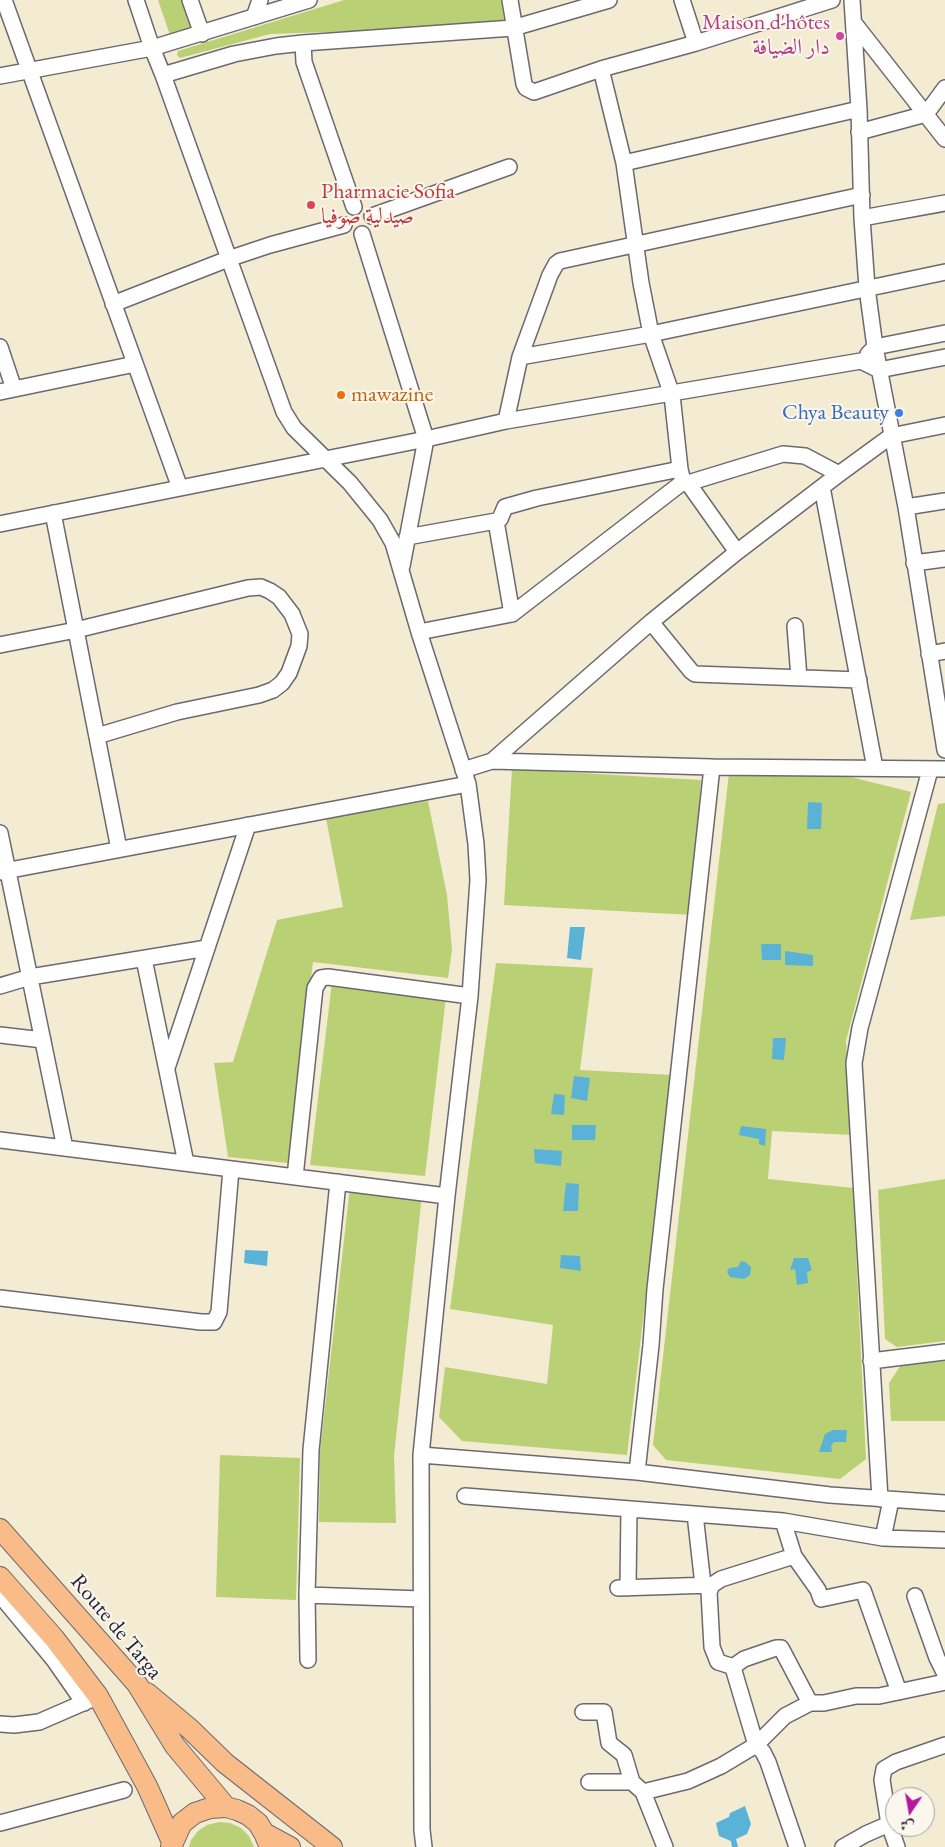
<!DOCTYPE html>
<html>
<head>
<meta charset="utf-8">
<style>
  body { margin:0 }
  #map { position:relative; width:945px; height:1847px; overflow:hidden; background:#f4ebd3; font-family:"EB Garamond",Amiri,serif }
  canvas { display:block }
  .north { position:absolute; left:885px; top:1787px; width:50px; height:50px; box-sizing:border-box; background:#fbf7ec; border:1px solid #a4a2a5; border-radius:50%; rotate:192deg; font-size:14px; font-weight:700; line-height:20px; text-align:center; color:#22223b }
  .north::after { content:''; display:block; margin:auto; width:18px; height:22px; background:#b5179e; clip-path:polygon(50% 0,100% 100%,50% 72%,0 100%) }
</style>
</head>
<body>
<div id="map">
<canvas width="945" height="1847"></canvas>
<div class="north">ش</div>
</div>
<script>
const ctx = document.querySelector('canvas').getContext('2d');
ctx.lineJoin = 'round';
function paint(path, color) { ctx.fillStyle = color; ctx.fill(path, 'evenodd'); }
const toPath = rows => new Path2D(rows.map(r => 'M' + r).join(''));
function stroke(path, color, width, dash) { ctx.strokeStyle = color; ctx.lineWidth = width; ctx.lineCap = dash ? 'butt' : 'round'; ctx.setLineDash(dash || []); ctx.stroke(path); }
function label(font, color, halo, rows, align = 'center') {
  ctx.font = font + ' "EB Garamond",Amiri,serif'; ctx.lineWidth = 4; ctx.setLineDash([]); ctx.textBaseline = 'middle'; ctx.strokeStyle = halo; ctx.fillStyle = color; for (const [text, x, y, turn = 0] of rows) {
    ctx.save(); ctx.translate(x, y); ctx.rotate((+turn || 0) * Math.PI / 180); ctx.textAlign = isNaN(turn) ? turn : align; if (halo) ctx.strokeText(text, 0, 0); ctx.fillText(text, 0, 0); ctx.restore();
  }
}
paint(toPath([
  [158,0,184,0,194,30,171,38],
  [344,0,501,0,504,19,502,26,270,34,180,58,177,55,178,51],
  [512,769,701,780,693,915,504,905],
  [729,773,843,775,911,792,846,1041,852,1135,772,1131,768,1179,853,1188,866,1459,840,1479,666,1460,653,1445],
  [428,801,447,895,452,950,448,978,313,962,288,1163,228,1157,214,1063,233,1062,277,920,343,907,326,818],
  [945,803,945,916,910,920,938,804],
  [496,963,593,968,580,1070,672,1075,627,1455,462,1441,439,1417,445,1367,547,1384,553,1325,450,1309],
  [332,982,446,997,425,1176,310,1165],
  [945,1179,945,1341,897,1347,885,1339,878,1190],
  [350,1187,422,1195,394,1456,396,1523,319,1522,320,1451],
  [945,1361,945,1421,891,1421,889,1383,901,1365],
  [220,1455,300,1458,296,1600,216,1597],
  [219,1822,230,1823,241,1828,249,1836,254,1847,189,1847,191,1840,198,1831,207,1825]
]), '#bad074');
paint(toPath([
  [808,802,822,803,821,829,807,829],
  [570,927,585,927,581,960,567,958],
  [761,944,781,944,781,960,762,960],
  [785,951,813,955,813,966,785,965],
  [773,1038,786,1038,784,1060,772,1059],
  [574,1076,590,1078,587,1101,571,1098],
  [554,1094,565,1095,564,1115,551,1114],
  [572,1125,596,1125,595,1140,572,1140],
  [741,1126,766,1129,765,1146,759,1144,759,1139,739,1135],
  [534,1149,562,1151,561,1166,535,1163],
  [566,1183,579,1184,578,1211,563,1211],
  [245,1250,268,1251,267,1266,244,1263],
  [561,1255,580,1256,581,1271,560,1268],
  [794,1258,808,1258,812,1270,807,1272,808,1283,797,1285,795,1269,790,1270],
  [741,1261,745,1262,751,1267,750,1275,744,1279,730,1277,727,1272,729,1268,738,1267],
  [833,1430,847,1430,846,1442,834,1442,831,1446,832,1452,819,1452,825,1434],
  [745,1806,751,1824,747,1834,736,1839,738,1847,732,1847,731,1841,719,1836,716,1823,729,1817,730,1813]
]), '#5ab2d7');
const minor = toPath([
  [4,0,180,488],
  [136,0,152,48,163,75,284,412,294,428,350,483,380,520,393,543,419,632,468,784,476,844,478,880,470,996,447,1196,421,1455,422,1830,424,1847],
  [190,0,202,34],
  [510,0,524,84,526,88,534,92,601,69,696,43,832,0],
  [682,0,696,43],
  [852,0,859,109,862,218,867,288,875,347,906,507,945,750],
  [254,17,260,0],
  [854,23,945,139],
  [303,43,304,62,354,207],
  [601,69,624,163,641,283,651,334,672,395,680,469,683,482,688,483,737,552],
  [163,75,234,54,276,46,303,43,513,28,609,0],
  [0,76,152,48,309,0],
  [859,132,926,114,945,88],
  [624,163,859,109],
  [372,216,509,167],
  [862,218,945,203],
  [362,234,426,439,402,566],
  [113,304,228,259,270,245,344,225],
  [0,347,14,389],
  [868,354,875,347,945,333],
  [520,357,550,275,556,264,560,261,862,195],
  [0,392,135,364],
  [506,421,520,357,651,334,945,272],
  [688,483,783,454,805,456,839,474],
  [822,487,875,768],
  [906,507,945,501],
  [53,513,119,849],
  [496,521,512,614],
  [0,524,426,439,506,421,861,361,879,370,945,357],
  [407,537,496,521,500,519,505,507,537,498,680,469],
  [914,563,945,559],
  [651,622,691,671,695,674,859,680],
  [795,626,799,678],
  [419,632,512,614,683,482],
  [0,645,76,630,248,588,261,587,270,591,279,597,292,614,300,634,299,646,289,673,282,683,273,690,259,695,177,712,97,736],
  [929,654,945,651],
  [492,761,651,622,737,552,839,474,891,436,945,425],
  [463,770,492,761,712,767,945,769],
  [0,833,65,1148],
  [0,872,468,784],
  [144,959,186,1163],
  [0,986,30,977,207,948],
  [0,1035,43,1040],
  [167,1068,248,825],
  [0,1140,447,1196],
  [295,1177,315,988,321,978,328,977,470,996],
  [0,1298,201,1322,214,1322,219,1312,231,1169],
  [871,1361,945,1352],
  [421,1455,637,1472,830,1495,945,1503],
  [637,1472,651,1345,655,1289,712,767],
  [465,1496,783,1521,794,1556,818,1590,821,1599,863,1590,899,1692],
  [880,1499,854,1063,860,1028,930,770],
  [891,1500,883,1538,945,1540],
  [695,1514,703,1585],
  [783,1521,883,1538],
  [618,1588,712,1585],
  [628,1588,629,1509],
  [0,1595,54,1660,84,1703],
  [307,1595,421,1599],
  [915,1596,937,1658,945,1674],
  [308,1660,307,1595,311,1450,338,1182],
  [734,1667,718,1662,712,1647,709,1592,712,1585,721,1579,794,1556],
  [583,1712,604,1712,609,1743,624,1755,632,1782,643,1792],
  [0,1724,14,1725,39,1722,92,1699],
  [589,1782,632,1782],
  [0,1823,124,1790],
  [665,1847,643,1792,688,1781,721,1766,756,1745,734,1671,734,1667,737,1664,744,1659,776,1648,781,1648,810,1703],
  [797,1847,768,1762,763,1752,756,1745,785,1716,810,1703,824,1703,856,1696,879,1696,945,1682],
  [843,1847,866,1834,889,1824],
  [897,1847,889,1824,882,1780,884,1769,896,1762,945,1745]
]);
const major = toPath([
  [0,1529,137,1684,175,1746,226,1807],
  [0,1577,54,1638,98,1696,147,1786,172,1842],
  [147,1693,190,1729,225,1763,332,1847],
  [264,1833,290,1847],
  [171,1847,182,1823,195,1813,210,1808,226,1807,237,1810,248,1815,258,1823,264,1833,270,1847]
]);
stroke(minor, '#6c6870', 18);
stroke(major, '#6c6870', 22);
stroke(minor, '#fff', 15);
stroke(major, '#f9bc89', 20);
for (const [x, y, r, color] of [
  [840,36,5,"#d1479c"],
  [311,205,5,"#e0444e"],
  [341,395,5,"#e8710a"],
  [899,413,5,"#3f7fe0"]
]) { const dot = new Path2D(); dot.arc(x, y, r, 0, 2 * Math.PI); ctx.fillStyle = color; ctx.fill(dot); stroke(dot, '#fbf7ec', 2); }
label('22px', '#b23c85', '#fbf7ec', [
  ["Maison d'hôtes",830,23],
  ["دار الضيافة",830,48]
], 'right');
label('22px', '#be3a42', '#fbf7ec', [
  ["Pharmacie Sofia",321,192],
  ["صيدلية صوفيا",321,217]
], 'left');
label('22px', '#c56008', '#fbf7ec', [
  ["mawazine",351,395]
], 'left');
label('22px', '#366cbe', '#fbf7ec', [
  ["Chya Beauty",889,413]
], 'right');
label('22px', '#22223b', '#fbf7ec', [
  ["Route de Targa",116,1627,50]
]);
</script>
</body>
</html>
